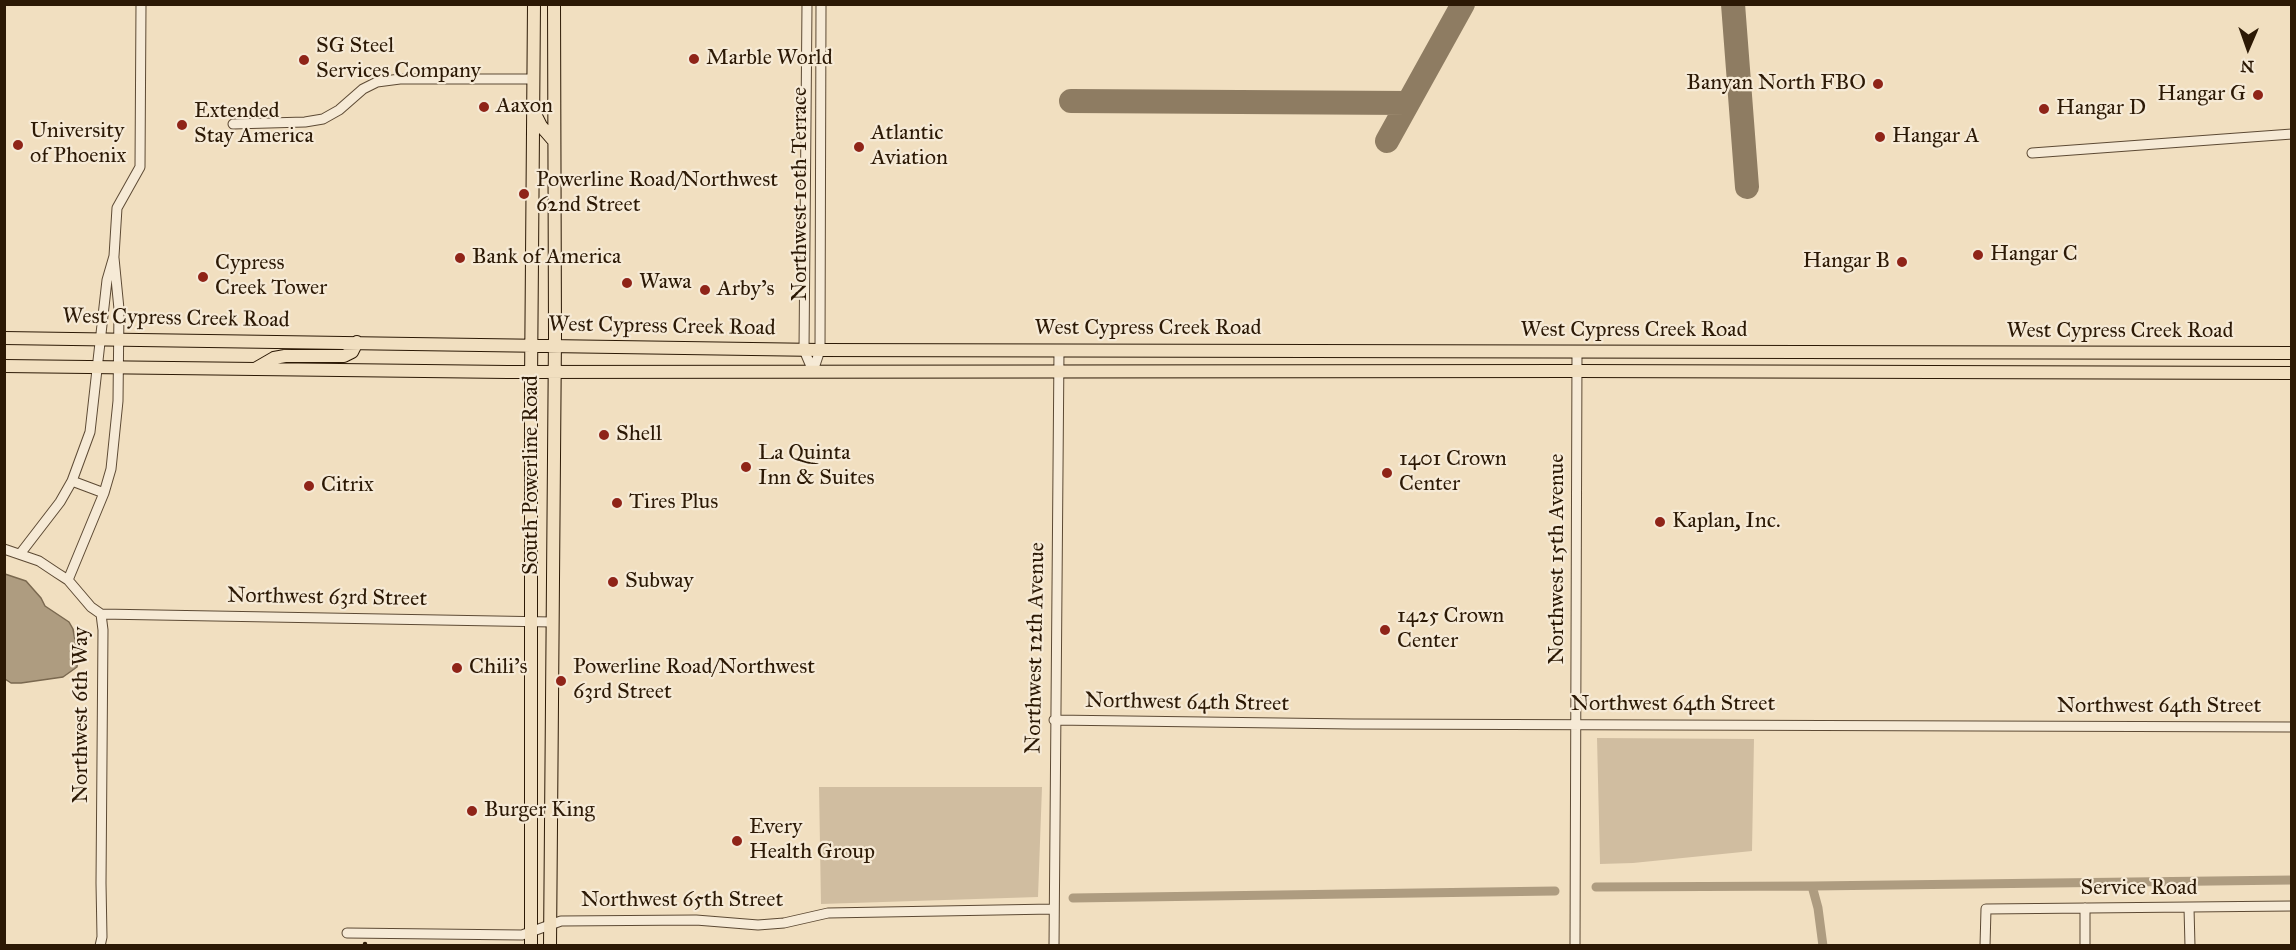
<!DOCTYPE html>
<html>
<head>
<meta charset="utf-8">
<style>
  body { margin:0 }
  #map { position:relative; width:2296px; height:950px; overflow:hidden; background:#f1dfc0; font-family:"IM FELL Great Primer",serif }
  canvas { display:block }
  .frame { position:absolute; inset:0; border:6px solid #2c1905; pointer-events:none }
  .north { position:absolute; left:2218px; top:18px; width:60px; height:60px; -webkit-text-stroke:4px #f6ead6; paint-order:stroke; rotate:182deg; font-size:16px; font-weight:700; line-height:24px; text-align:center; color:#2c1905 }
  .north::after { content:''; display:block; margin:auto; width:21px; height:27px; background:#2c1905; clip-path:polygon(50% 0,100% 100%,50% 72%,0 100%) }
</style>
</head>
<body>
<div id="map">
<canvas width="2296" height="950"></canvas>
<div class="frame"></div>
<div class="north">N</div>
</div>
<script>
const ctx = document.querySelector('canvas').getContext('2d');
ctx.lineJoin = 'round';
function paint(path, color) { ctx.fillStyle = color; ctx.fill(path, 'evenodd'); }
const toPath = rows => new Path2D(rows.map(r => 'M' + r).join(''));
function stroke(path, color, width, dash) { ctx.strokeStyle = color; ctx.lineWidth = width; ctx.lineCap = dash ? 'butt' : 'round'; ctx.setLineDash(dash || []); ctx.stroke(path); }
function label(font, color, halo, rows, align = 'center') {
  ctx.font = font + ' "IM FELL Great Primer",serif'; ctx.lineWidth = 4.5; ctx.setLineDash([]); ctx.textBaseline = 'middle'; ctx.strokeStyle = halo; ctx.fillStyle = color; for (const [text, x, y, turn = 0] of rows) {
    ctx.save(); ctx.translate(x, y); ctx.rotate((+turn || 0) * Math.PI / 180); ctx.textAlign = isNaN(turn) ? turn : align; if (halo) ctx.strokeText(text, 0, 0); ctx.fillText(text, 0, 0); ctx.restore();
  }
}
paint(toPath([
  [1597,738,1754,739,1752,851,1633,863,1600,864],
  [819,787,1042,787,1038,897,821,904]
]), '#d0bda0');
const water = toPath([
  [5,574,26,581,41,598,45,606,69,622,73,629,78,657,77,667,63,677,21,683,11,683,5,679,5,574]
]);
paint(water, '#ae9c80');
stroke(water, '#7a684f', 1.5);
stroke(toPath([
  [1812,886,1818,908,1823,946],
  [1596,887,1812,886,2292,880],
  [1073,898,1555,891]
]), '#ae9c80', 9);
stroke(toPath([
  [1733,4,1747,187],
  [1071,101,1408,103],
  [1387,141,1463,4]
]), '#8e7c62', 24);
const minor = toPath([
  [807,4,804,350,813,371],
  [233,124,305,122,323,119,339,110,363,89,377,82,400,79,532,79],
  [2032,153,2292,134],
  [813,371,820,350,821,4],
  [72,481,104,493],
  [4,549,39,561,57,573,68,580,91,607,101,614,103,630,101,883,102,937,100,946],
  [20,554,60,502,72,481,90,432,107,280,114,256,117,208,140,167,141,4],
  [68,580,104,493,111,469,118,401,119,309,114,258],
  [101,614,552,622],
  [1054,720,1353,724,2292,727],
  [2085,908,2085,946],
  [2189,908,2190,946],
  [347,933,522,935,561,921,696,920,758,925,784,923,828,913,1053,909],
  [1054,946,1059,350],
  [1575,946,1577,351],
  [1985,946,1986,909,2292,906]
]);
const major = toPath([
  [533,110,541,126,554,141],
  [4,338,820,350,2292,353],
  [4,366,508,372,1577,371,2292,373],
  [255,369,274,358,285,356,344,356,352,352,357,342],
  [531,946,531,384,534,4],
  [550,946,555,335,554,4]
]);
stroke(minor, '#5d4a34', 11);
stroke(major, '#2c1905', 14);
stroke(minor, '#f6ead6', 9);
stroke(major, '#f1dfc0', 12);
const rail = toPath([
  [365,944,365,946]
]);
stroke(rail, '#2c1905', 4.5);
stroke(rail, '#f6ead6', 2, [7]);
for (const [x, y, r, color] of [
  [694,59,6,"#8f2418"],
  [304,60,6,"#8f2418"],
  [1878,84,6,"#8f2418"],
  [2258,95,6,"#8f2418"],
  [484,107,6,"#8f2418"],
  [2044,109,6,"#8f2418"],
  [182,125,6,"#8f2418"],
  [1880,137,6,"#8f2418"],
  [18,145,6,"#8f2418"],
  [859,147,6,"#8f2418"],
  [524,194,6,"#8f2418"],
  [1978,255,6,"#8f2418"],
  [460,258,6,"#8f2418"],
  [1902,262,6,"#8f2418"],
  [203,277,6,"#8f2418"],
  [627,283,6,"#8f2418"],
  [705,290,6,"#8f2418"],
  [604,435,6,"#8f2418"],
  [746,467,6,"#8f2418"],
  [1387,473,6,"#8f2418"],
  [309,486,6,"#8f2418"],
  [617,503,6,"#8f2418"],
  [1660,522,6,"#8f2418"],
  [613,582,6,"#8f2418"],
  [1385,630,6,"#8f2418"],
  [457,668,6,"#8f2418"],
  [561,681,6,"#8f2418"],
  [472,811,6,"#8f2418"],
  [737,841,6,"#8f2418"]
]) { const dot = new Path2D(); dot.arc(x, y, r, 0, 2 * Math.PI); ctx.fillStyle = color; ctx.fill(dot); stroke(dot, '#f6ead6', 2); }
label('22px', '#2c1905', '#f6ead6', [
  ["SG Steel",316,47],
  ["Services Company",316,72],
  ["Marble World",706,59],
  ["Banyan North FBO",1866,84,"right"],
  ["Hangar G",2246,95,"right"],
  ["Aaxon",496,107],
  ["Hangar D",2056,109],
  ["Extended",194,112],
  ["Stay America",194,137],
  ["University",30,132],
  ["of Phoenix",30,157],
  ["Atlantic",871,134],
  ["Aviation",871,159],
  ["Hangar A",1892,137],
  ["Powerline Road/Northwest",536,181],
  ["62nd Street",536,206],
  ["Hangar C",1990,255],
  ["Bank of America",472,258],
  ["Hangar B",1890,262,"right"],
  ["Cypress",215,264],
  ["Creek Tower",215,289],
  ["Wawa",639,283],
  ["Arby's",717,290],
  ["Shell",616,435],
  ["La Quinta",758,454],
  ["Inn & Suites",758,479],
  ["1401 Crown",1399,460],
  ["Center",1399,485],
  ["Citrix",321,486],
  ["Tires Plus",629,503],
  ["Kaplan, Inc.",1672,522],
  ["Subway",625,582],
  ["1425 Crown",1397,617],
  ["Center",1397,642],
  ["Chili's",469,668],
  ["Powerline Road/Northwest",573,668],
  ["63rd Street",573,693],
  ["Burger King",484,811],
  ["Every",749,828],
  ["Health Group",749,853]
], 'left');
label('22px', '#2c1905', '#f6ead6', [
  ["Northwest 10th Terrace",801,194,-90],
  ["West Cypress Creek Road",176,319,1],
  ["West Cypress Creek Road",662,327,1],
  ["West Cypress Creek Road",1148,329],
  ["West Cypress Creek Road",1634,331],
  ["West Cypress Creek Road",2120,332],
  ["South Powerline Road",532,475,-90],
  ["Northwest 15th Avenue",1558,559,-90],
  ["Northwest 63rd Street",327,598,1],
  ["Northwest 12th Avenue",1036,648,-89],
  ["Northwest 64th Street",1187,703,1],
  ["Northwest 64th Street",1673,705],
  ["Northwest 64th Street",2159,707],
  ["Northwest 6th Way",82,715,-90],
  ["Service Road",2139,889],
  ["Northwest 65th Street",682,901]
]);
</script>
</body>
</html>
